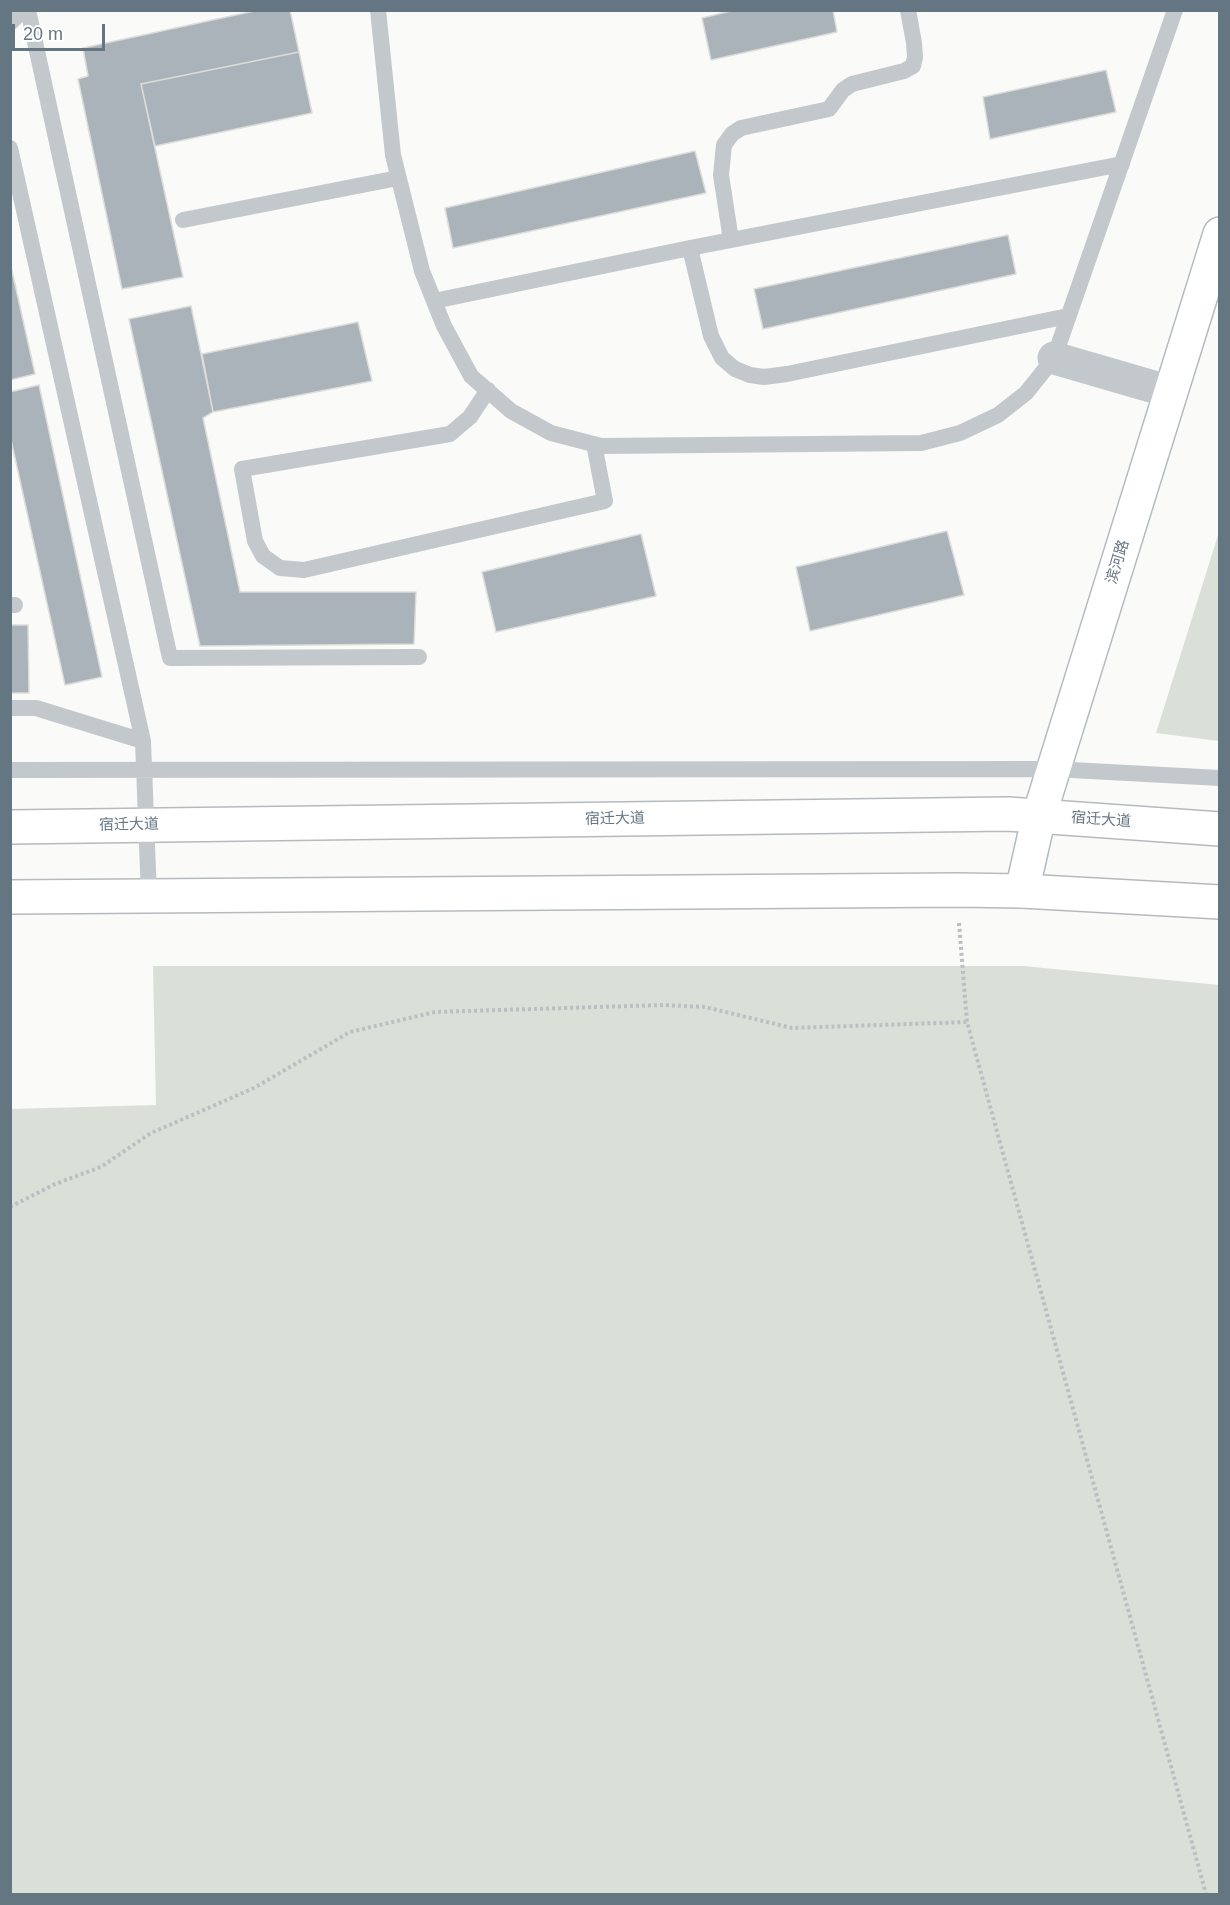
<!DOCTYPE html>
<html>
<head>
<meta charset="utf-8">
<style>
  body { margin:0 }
  #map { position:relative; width:1230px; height:1905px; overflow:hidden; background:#fafaf8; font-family:Helvetica,sans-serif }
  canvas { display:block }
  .frame { position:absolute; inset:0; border:12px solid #657683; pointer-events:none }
  .scale { position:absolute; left:12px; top:24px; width:93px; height:27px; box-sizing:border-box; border:3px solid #657683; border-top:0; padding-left:8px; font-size:18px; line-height:21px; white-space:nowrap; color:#657683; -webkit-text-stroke:4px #fff; paint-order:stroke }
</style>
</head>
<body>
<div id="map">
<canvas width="1230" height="1905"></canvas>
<div class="frame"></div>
<div class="scale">20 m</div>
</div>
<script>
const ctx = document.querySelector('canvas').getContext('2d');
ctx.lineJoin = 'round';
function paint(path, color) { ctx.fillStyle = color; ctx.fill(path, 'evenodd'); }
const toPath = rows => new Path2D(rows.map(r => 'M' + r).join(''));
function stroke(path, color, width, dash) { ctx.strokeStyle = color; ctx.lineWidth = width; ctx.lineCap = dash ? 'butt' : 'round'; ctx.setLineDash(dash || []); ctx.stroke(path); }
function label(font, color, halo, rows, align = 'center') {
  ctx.font = font + ' Helvetica,"Noto Sans SC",sans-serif'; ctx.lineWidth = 6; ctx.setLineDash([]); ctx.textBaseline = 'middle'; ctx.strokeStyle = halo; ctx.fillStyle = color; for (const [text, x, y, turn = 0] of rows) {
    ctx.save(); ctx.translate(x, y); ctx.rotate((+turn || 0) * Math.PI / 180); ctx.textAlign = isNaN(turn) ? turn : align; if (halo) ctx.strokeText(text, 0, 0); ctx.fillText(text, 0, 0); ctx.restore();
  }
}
paint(toPath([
  [1219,532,1219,741,1156,733],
  [153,966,1023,966,1219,985,1219,1894,11,1894,11,1109,156,1105]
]), '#dadfd7');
const building = toPath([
  [259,10,290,10,299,52,141,84,183,277,122,289,78,79,88,76,83,48,259,10],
  [735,10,833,10,837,32,711,60,702,18,735,10],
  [299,52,312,113,155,146,141,84,299,52],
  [1106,70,1116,112,990,139,983,97,1106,70],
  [695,151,706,193,453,248,445,208,695,151],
  [1008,235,1016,274,763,329,754,289,1008,235],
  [10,262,35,374,10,380,10,262],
  [191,306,213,412,203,418,240,592,416,592,414,644,200,646,129,319,191,306],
  [358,322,372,381,213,412,202,354,358,322],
  [39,385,102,677,65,685,10,435,10,392,39,385],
  [947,531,964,595,810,631,796,567,947,531],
  [641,534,656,596,496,632,482,572,641,534],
  [10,625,28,625,29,693,10,693,10,625]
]);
paint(building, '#aab3b9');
stroke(building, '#dcdcda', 1.5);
const secondary = toPath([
  [1022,891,1039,816,1220,234]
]);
const primary = toPath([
  [10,827,1008,814,1220,829],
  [10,897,957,890,1022,891,1220,902]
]);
stroke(secondary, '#b3babf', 36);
stroke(primary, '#b5babe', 36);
stroke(toPath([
  [959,923,967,1022,1206,1894],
  [10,1207,55,1184,101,1167,151,1133,254,1088,350,1032,435,1012,663,1005,705,1007,792,1028,967,1022]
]), '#bbbfc2', 4, [3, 3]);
stroke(toPath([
  [28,10,170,658,419,657],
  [378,10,393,155,422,271,444,326,471,376,511,411,551,433,601,446,921,443,960,433,998,415,1026,393,1054,358,1175,10],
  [10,23,23,10],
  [10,148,143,741,149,896],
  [183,220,398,178],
  [731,240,721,175,724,145,732,134,741,128,829,109,843,90,852,84,904,71,913,66,915,57,914,43,908,10],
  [690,248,711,336,722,358,735,369,750,375,764,377,787,374,1068,316],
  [434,301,690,248,1122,164],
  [488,390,470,417,450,434,242,469,255,541,263,556,280,568,304,570,605,501,594,444],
  [10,605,15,605],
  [10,708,36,708,143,741],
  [10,770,1053,769,1220,778]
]), '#c3c8cc', 16);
stroke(toPath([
  [1054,358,1171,392]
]), '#c3c8cc', 33);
stroke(secondary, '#fff', 33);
stroke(primary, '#fff', 33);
label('15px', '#657683', '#fff', [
  ["滨河路",1118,562,-73],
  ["宿迁大道",615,819,-1],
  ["宿迁大道",1101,820,4],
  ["宿迁大道",129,825,-1]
]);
</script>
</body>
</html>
